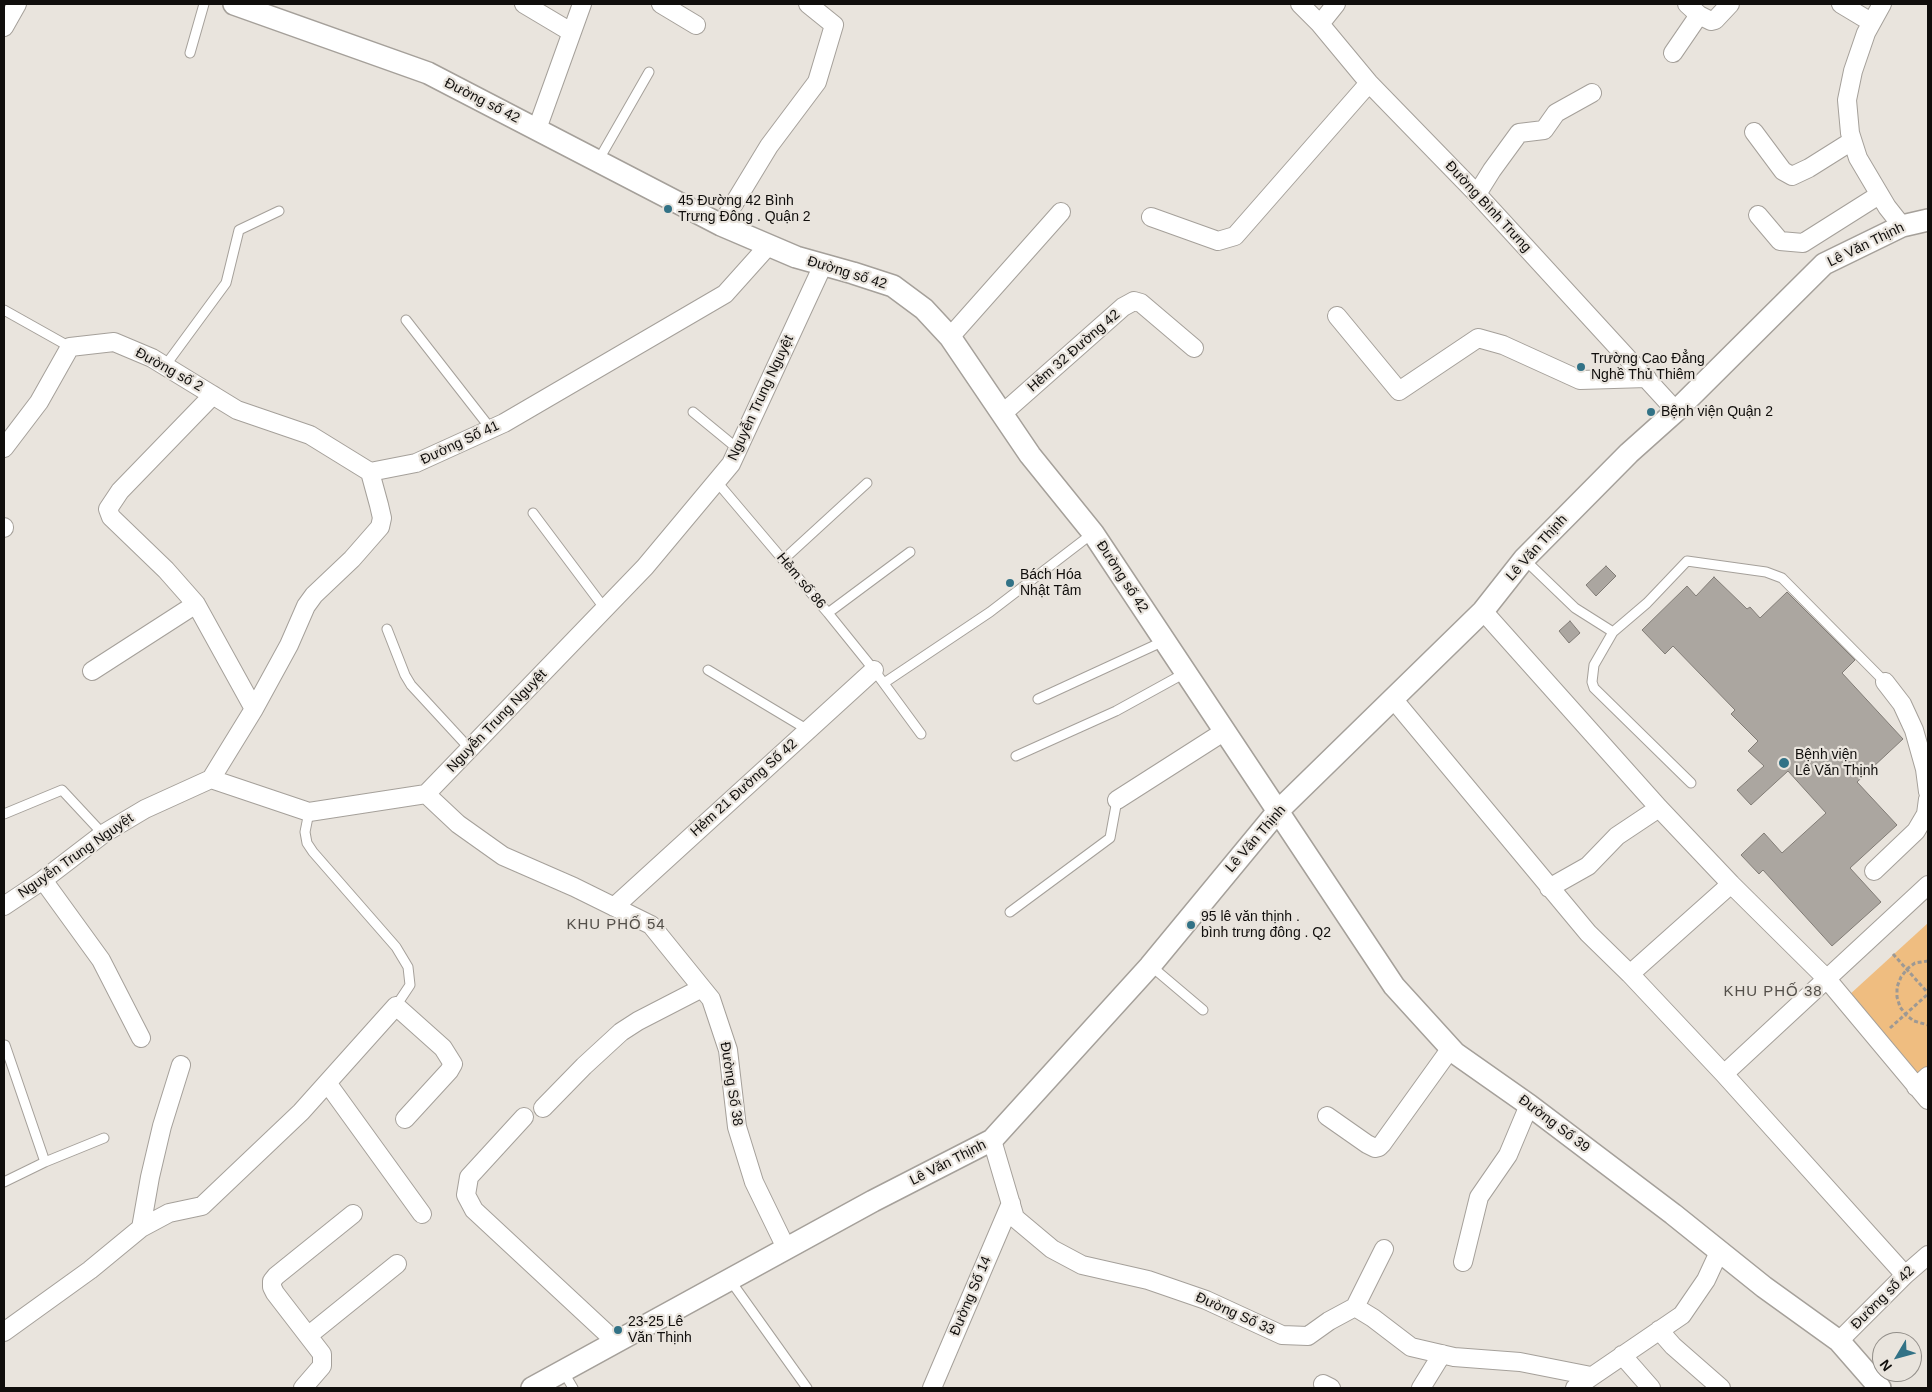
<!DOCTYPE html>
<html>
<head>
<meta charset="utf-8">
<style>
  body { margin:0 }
  #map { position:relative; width:1932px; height:1392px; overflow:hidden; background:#e9e4dd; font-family:Helvetica,sans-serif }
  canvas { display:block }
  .frame { position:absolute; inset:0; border:5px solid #100e0c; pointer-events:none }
  .north { position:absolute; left:1872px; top:1332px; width:50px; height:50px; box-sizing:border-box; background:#e9e4dd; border:1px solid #928e89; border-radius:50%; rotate:233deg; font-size:14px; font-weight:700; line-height:20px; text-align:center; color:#100e0c }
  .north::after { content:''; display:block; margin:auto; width:18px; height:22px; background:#327286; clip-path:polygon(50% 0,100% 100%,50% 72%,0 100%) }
</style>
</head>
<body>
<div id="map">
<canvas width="1932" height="1392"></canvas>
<div class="frame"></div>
<div class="north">N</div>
</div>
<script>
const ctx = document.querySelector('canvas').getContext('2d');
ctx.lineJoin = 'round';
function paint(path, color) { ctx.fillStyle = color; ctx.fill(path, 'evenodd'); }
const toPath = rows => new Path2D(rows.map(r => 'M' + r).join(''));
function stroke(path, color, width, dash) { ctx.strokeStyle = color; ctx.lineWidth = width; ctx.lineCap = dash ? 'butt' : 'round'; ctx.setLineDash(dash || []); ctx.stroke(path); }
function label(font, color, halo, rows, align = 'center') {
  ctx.font = font + ' Helvetica,sans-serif'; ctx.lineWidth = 4.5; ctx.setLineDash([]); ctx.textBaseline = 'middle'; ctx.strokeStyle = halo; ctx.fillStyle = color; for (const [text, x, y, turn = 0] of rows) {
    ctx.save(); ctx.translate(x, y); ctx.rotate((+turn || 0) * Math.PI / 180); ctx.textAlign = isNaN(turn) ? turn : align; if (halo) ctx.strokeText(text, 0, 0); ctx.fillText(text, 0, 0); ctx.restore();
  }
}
paint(toPath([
  [1928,923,1928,1067,1918,1076,1848,996]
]), '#efbd80');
const building = toPath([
  [1606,566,1616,576,1596,596,1586,585,1606,566],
  [1714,577,1747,609,1750,607,1760,618,1787,592,1855,660,1842,673,1903,739,1857,782,1897,825,1850,868,1881,902,1832,946,1763,870,1759,874,1741,855,1764,833,1782,853,1826,813,1788,771,1751,805,1737,790,1764,766,1748,751,1758,741,1731,714,1735,710,1673,646,1665,654,1642,630,1687,586,1696,596,1714,577],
  [1570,621,1580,633,1569,643,1559,631,1570,621]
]);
paint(building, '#aba6a0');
stroke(building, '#817c76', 1);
const service = toPath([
  [190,53,204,4],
  [598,161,649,72],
  [4,310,70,347],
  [406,320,491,429],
  [165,366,226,283,239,230,279,211],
  [693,412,738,449],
  [717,482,828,613,874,670,921,734],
  [533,513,605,609],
  [1524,559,1575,608,1613,632,1647,603,1687,561,1766,572,1782,578,1885,682],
  [783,560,867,483],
  [828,613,910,552],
  [387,629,405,675,411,685,470,749],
  [1613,632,1594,665,1592,682,1594,688,1691,783],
  [708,670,808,730],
  [884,683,990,612,1093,533],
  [1038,699,1164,641],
  [1016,756,1116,711,1185,673],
  [309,812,305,832,307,843,313,852,396,947,408,967,410,985,396,1006],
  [4,814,62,790,103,834],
  [1010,912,1110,838,1117,800],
  [1151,966,1203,1010],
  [5,1045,45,1162],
  [4,1182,45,1162,104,1138],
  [730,1280,807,1388],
  [563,1371,573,1388]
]);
const minor = toPath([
  [524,4,571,32],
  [661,4,696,25],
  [1300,4,1320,24,1369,83,1477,194,1676,411],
  [1687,4,1699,15],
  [1841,4,1871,22],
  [1882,4,1866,33,1853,71,1847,100,1850,133,1858,158,1887,207,1902,226],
  [1320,24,1336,4],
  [4,27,17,4],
  [1673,53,1699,15,1711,21,1715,20,1730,4],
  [537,129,582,4],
  [1754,132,1783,171,1792,176,1809,168,1852,141],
  [1477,194,1492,170,1519,133,1544,130,1556,113,1592,93],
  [1758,215,1780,241,1803,243,1879,195],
  [1151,217,1218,241,1235,236,1369,83],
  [721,225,769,146,817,82,834,25,808,4],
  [1337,316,1399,391,1478,338,1503,345,1580,380,1647,378],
  [950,337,1061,212],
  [1002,414,1123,307,1134,301,1141,303,1194,348],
  [4,448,39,402,70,347,114,342,152,358,237,410,310,435,370,472],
  [370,472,416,463,504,423,725,294,768,246],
  [4,527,4,528],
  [196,604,166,570,111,517,108,509,120,491,213,395],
  [1483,611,1659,808,1731,884,1826,978,1928,1100],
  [92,671,196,604,254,709],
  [1885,682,1902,704,1914,730,1925,769,1928,792],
  [1394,700,1588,933,1630,974,1724,1074,1905,1275],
  [211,779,254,709,289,645,306,606,314,595,352,559,380,527,382,518,379,505,370,472],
  [426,794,458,824,503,856,574,887,651,925,702,988,711,999,728,1050,737,1127,754,1182,786,1248],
  [1117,800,1225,731],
  [1874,871,1916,831,1926,814,1928,799],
  [43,880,101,960,141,1038],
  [1549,888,1588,866,1617,836,1659,808],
  [4,906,43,880,103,834,145,809,211,779,309,812,426,794,645,567,731,464,823,265],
  [614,907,874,670],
  [1630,974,1731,884],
  [1724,1074,1928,885],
  [328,1084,422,1214],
  [1916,1087,1928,1076],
  [543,1108,584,1066,621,1032,638,1021,702,988],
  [1327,1116,1367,1144,1375,1148,1379,1147,1382,1144,1451,1048],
  [524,1117,469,1177,466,1195,474,1210,616,1342],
  [992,1140,1015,1218,1052,1249,1082,1265,1148,1280,1206,1300,1282,1335,1308,1336,1329,1321,1355,1307,1373,1318,1411,1347,1454,1357,1520,1362,1591,1376],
  [141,1228,150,1177,162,1126,181,1065],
  [1463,1262,1479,1197,1508,1155,1529,1105],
  [1355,1307,1384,1249],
  [1659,1330,1673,1346,1721,1388],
  [4,1332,90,1270,141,1228,169,1213,202,1206,301,1112,396,1006,443,1048,453,1064,449,1071,405,1119],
  [309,1335,397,1264],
  [1839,1341,1905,1275,1928,1255],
  [1622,1355,1651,1388],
  [1323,1384,1331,1388],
  [303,1388,322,1366,322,1354,275,1293,272,1287,272,1281,276,1276,353,1214],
  [932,1388,1011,1203],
  [1421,1388,1442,1354],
  [1575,1388,1682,1315,1706,1280,1719,1252]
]);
const tertiary = toPath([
  [234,4,428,73,721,225,796,257,853,273,893,286,924,309,950,337,1030,455,1093,533,1394,986,1455,1053,1529,1105,1673,1214,1764,1287,1839,1341,1880,1388],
  [532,1388,873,1201,992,1140,1150,966,1278,811,1483,611,1524,559,1629,453,1676,411,1824,264,1902,226,1928,220]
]);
stroke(service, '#a5a09a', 11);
stroke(minor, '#a5a09a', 20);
stroke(tertiary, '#a5a09a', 24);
stroke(toPath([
  [1893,954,1928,993],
  [1928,961,1915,963,1907,969,1901,977,1897,987,1897,997,1900,1007,1906,1015,1914,1021,1928,1025],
  [1890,1028,1928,994]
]), '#9d9994', 3, [4, 2.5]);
stroke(service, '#fff', 9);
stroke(minor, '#fff', 18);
stroke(tertiary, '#fff', 21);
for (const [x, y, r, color] of [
  [668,209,5,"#327286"],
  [1581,367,5,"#327286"],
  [1651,412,5,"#327286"],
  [1010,583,5,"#327286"],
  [1784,763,6,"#327286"],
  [1191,925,5,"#327286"],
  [618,1330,5,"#327286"]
]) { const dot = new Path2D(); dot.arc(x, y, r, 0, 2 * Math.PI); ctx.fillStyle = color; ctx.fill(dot); stroke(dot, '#e9e4dd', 2); }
label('14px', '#100e0c', '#e9e4dd', [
  ["Đường số 42",482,101,27],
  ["Đường Bình Trưng",1488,207,47],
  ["Lê Văn Thịnh",1866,245,-26],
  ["Đường số 42",847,273,17],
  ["Hẻm 32 Đường 42",1074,351,-41],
  ["Đường số 2",169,370,29],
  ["Nguyễn Trung Nguyệt",761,398,-65],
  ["Đường Số 41",460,443,-25],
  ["Lê Văn Thịnh",1537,548,-48],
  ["Đường số 42",1122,577,57],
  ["Hẻm số 86",801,581,50],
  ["Nguyễn Trung Nguyệt",497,721,-46],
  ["Hẻm 21 Đường Số 42",744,788,-42],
  ["Lê Văn Thịnh",1256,839,-49],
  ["Nguyễn Trung Nguyệt",76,856,-35],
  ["Đường Số 38",731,1084,81],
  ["Đường Số 39",1554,1124,37],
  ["Lê Văn Thịnh",948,1163,-27],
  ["Đường Số 14",971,1296,-67],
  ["Đường số 42",1883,1298,-45],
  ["Đường Số 33",1235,1314,24]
]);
label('14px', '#100e0c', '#e9e4dd', [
  ["45 Đường 42 Bình",678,201],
  ["Trưng Đông . Quận 2",678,217],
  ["Trường Cao Đẳng",1591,359],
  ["Nghề Thủ Thiêm",1591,375],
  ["Bệnh viện Quận 2",1661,412],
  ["Bách Hóa",1020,575],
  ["Nhật Tâm",1020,591],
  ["Bệnh viện",1795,755],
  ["Lê Văn Thịnh",1795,771],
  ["95 lê văn thịnh .",1201,917],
  ["bình trưng đông . Q2",1201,933],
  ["23-25 Lê",628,1322],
  ["Văn Thịnh",628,1338]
], 'left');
ctx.letterSpacing = '1px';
label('15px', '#534f49', '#e9e4dd', [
  ["KHU PHỐ 54",616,925],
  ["KHU PHỐ 38",1773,992]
]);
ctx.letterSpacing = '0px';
</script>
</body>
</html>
